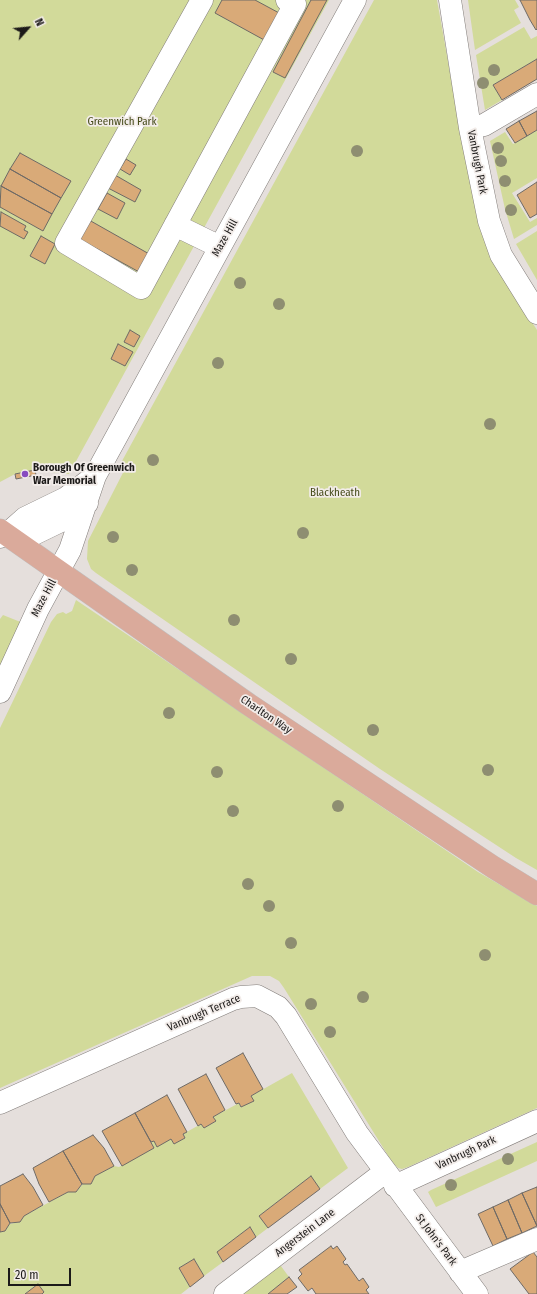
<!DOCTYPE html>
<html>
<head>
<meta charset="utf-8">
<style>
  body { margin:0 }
  #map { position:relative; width:537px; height:1294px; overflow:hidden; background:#e5dfdc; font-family:"Fira Sans Condensed",sans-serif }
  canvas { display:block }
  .north { position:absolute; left:8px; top:8px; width:40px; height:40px; -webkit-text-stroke:3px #f2ece9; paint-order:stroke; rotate:63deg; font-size:11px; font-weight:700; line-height:16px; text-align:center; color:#1c1a19 }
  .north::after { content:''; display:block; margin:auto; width:14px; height:18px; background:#1c1a19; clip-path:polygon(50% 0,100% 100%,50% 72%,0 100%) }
  .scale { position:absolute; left:8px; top:1268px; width:63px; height:18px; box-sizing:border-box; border:2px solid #1c1a19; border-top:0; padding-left:5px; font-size:12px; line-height:14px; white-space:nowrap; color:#1c1a19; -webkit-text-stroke:3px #f2ece9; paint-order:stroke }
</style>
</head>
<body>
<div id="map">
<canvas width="537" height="1294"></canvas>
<div class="north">N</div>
<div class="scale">20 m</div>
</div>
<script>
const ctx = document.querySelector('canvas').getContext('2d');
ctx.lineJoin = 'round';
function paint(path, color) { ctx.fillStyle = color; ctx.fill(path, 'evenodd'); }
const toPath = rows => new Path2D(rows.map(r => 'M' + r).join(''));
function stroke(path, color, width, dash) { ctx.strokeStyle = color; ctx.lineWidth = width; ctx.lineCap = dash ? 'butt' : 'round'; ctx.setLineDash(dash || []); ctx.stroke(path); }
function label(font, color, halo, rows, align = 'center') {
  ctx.font = font + ' "Fira Sans Condensed",sans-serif'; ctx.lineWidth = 3.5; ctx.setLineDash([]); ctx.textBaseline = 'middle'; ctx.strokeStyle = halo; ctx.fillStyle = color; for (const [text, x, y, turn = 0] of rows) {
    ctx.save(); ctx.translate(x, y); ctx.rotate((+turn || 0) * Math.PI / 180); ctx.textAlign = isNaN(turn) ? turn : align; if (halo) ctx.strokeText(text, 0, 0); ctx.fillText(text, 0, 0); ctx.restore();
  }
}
paint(toPath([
  [0,0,329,0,69,474,35,470,15,474,0,482],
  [374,0,437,0,464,150,510,288,537,330,537,870,516,858,380,769,96,573,91,569,87,559,88,541,127,465,122,461],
  [468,0,515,0,519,7,514,10,521,23,475,50],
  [524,27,531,39,537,36,537,59,493,85,502,100,485,110,476,55],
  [537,130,537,178,512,193,530,222,537,218,537,225,514,239,505,209,490,141,505,132,513,144],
  [537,231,537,280,516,244],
  [76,600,478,872,537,906,537,1108,408,1167,402,1169,398,1168,392,1162,284,988,279,981,270,976,252,976,0,1088,0,728,51,622,57,614,63,612,66,614,72,611],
  [3,615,23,623,0,672,0,619],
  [292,1073,348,1168,320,1189,310,1177,259,1216,268,1228,256,1237,250,1227,217,1252,223,1262,204,1276,194,1259,179,1268,190,1287,181,1294,42,1294,44,1292,37,1284,25,1294,0,1294,0,1232,5,1231,9,1224,20,1222,24,1216,68,1192,76,1192,83,1184,91,1184,95,1176,114,1166,119,1167,154,1148,151,1142,154,1141,171,1139,174,1144,185,1138,183,1134,201,1124,204,1128,215,1122,213,1117,239,1103,241,1107,253,1101,251,1096],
  [537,1142,537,1161,436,1207,428,1192,431,1190],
  [278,1262,289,1277,268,1294,241,1294]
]), '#d2da9a');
const building = toPath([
  [222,0,255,0,281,14,266,41,215,13,222,0],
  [311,0,327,0,285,78,273,72,311,0],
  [520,0,537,0,537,29,536,30,530,20,520,0],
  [537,59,537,79,502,100,493,85,537,59],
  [537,111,537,130,527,136,519,121,537,111],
  [519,121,527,136,515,143,506,129,519,121],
  [20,153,71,181,61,198,10,169,20,153],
  [126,159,136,165,130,175,120,169,126,159],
  [10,169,61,198,52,214,1,186,10,169],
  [115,175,141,190,135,202,108,188,115,175],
  [537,182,537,214,530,218,517,195,537,182],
  [1,186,52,214,43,231,0,207,1,186],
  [107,193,125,203,117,219,98,209,107,193],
  [1,212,26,226,24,230,28,232,24,239,0,226,1,212],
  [89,220,151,255,141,273,79,239,89,220],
  [41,236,55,244,45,264,30,256,41,236],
  [130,330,140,336,134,347,124,342,130,330],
  [118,344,133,352,125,366,111,359,118,344],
  [35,470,36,475,16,479,15,474,35,470],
  [243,1053,263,1089,251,1096,254,1101,241,1107,239,1103,236,1104,216,1068,243,1053],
  [206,1074,225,1110,213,1117,216,1121,204,1128,201,1124,198,1126,178,1089,206,1074],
  [167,1095,187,1132,183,1134,185,1138,174,1144,171,1139,157,1147,154,1141,151,1142,135,1113,167,1095],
  [135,1113,154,1148,122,1166,102,1131,135,1113],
  [93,1135,104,1148,114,1166,95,1176,91,1184,82,1184,63,1151,93,1135],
  [63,1151,82,1184,76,1192,68,1192,49,1202,39,1184,33,1168,63,1151],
  [23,1174,33,1187,43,1205,24,1216,20,1222,10,1223,0,1204,0,1186,23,1174],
  [311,1176,320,1189,268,1228,259,1216,311,1176],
  [537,1187,537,1226,522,1193,537,1187],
  [522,1193,537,1226,522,1233,508,1200,522,1193],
  [508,1200,522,1233,507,1239,493,1207,508,1200],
  [0,1204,10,1223,5,1231,0,1232,0,1204],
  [493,1207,507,1239,493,1246,478,1214,493,1207],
  [250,1227,256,1237,223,1262,217,1252,250,1227],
  [331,1246,333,1249,337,1246,346,1259,343,1262,345,1265,347,1264,359,1281,363,1278,369,1287,366,1290,369,1294,316,1294,312,1288,308,1291,298,1278,302,1274,299,1270,331,1246],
  [533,1252,537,1257,537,1294,529,1294,510,1269,533,1252],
  [194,1259,204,1276,190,1287,179,1268,194,1259],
  [289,1277,297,1287,287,1294,268,1294,289,1277],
  [38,1284,44,1292,42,1294,25,1294,38,1284]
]);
paint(building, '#d9aa78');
stroke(building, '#6e6a66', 1);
const minor = toPath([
  [202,0,66,243,141,288,295,4,287,0],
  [450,0,470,128,489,221,501,255,537,313],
  [470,128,484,125,537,94],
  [175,225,220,247],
  [7,534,34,534,71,516,87,503],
  [0,537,7,534,25,518,66,498,95,476],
  [0,692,38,609,70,550,95,476,355,0],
  [0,1103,233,999,241,997,257,996,278,1007,286,1016,357,1133,477,1294],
  [395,1186,537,1121],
  [460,1272,537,1239],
  [225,1294,385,1172]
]);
const major = toPath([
  [0,530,248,704,493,867,537,894]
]);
stroke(minor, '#827d7a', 23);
stroke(major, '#bfbfbf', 23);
stroke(minor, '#fff', 22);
stroke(major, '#daaa9b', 22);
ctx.fillStyle = '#8e8e71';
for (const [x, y] of [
  [494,70],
  [483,83],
  [498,148],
  [357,151],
  [501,161],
  [505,181],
  [511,210],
  [240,283],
  [279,304],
  [218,363],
  [490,424],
  [153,460],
  [303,533],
  [113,537],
  [132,570],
  [234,620],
  [291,659],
  [169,713],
  [373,730],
  [488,770],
  [217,772],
  [338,806],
  [233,811],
  [248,884],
  [269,906],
  [291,943],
  [485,955],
  [363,997],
  [311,1004],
  [330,1032],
  [508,1159],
  [451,1185]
]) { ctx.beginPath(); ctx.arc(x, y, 6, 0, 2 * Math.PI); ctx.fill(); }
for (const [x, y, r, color] of [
  [25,474,4,"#874ac0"]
]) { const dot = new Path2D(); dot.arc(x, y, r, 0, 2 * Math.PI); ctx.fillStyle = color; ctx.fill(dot); stroke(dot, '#f2ece9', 1.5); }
label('11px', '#464b1a', '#f2ece9', [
  ["Greenwich Park",122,122],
  ["Blackheath",335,493]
]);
label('11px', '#1c1a19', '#f2ece9', [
  ["Vanbrugh Park",477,162,79],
  ["Maze Hill",225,238,-61],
  ["Maze Hill",44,598,-62],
  ["Charlton Way",266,715,34],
  ["Vanbrugh Terrace",204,1013,-23],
  ["Vanbrugh Park",466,1153,-25],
  ["Angerstein Lane",305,1233,-37],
  ["St John's Park",436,1240,53]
]);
label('bold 11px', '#1c1a19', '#f2ece9', [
  ["Borough Of Greenwich",33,468],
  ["War Memorial",33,481]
], 'left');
</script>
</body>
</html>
